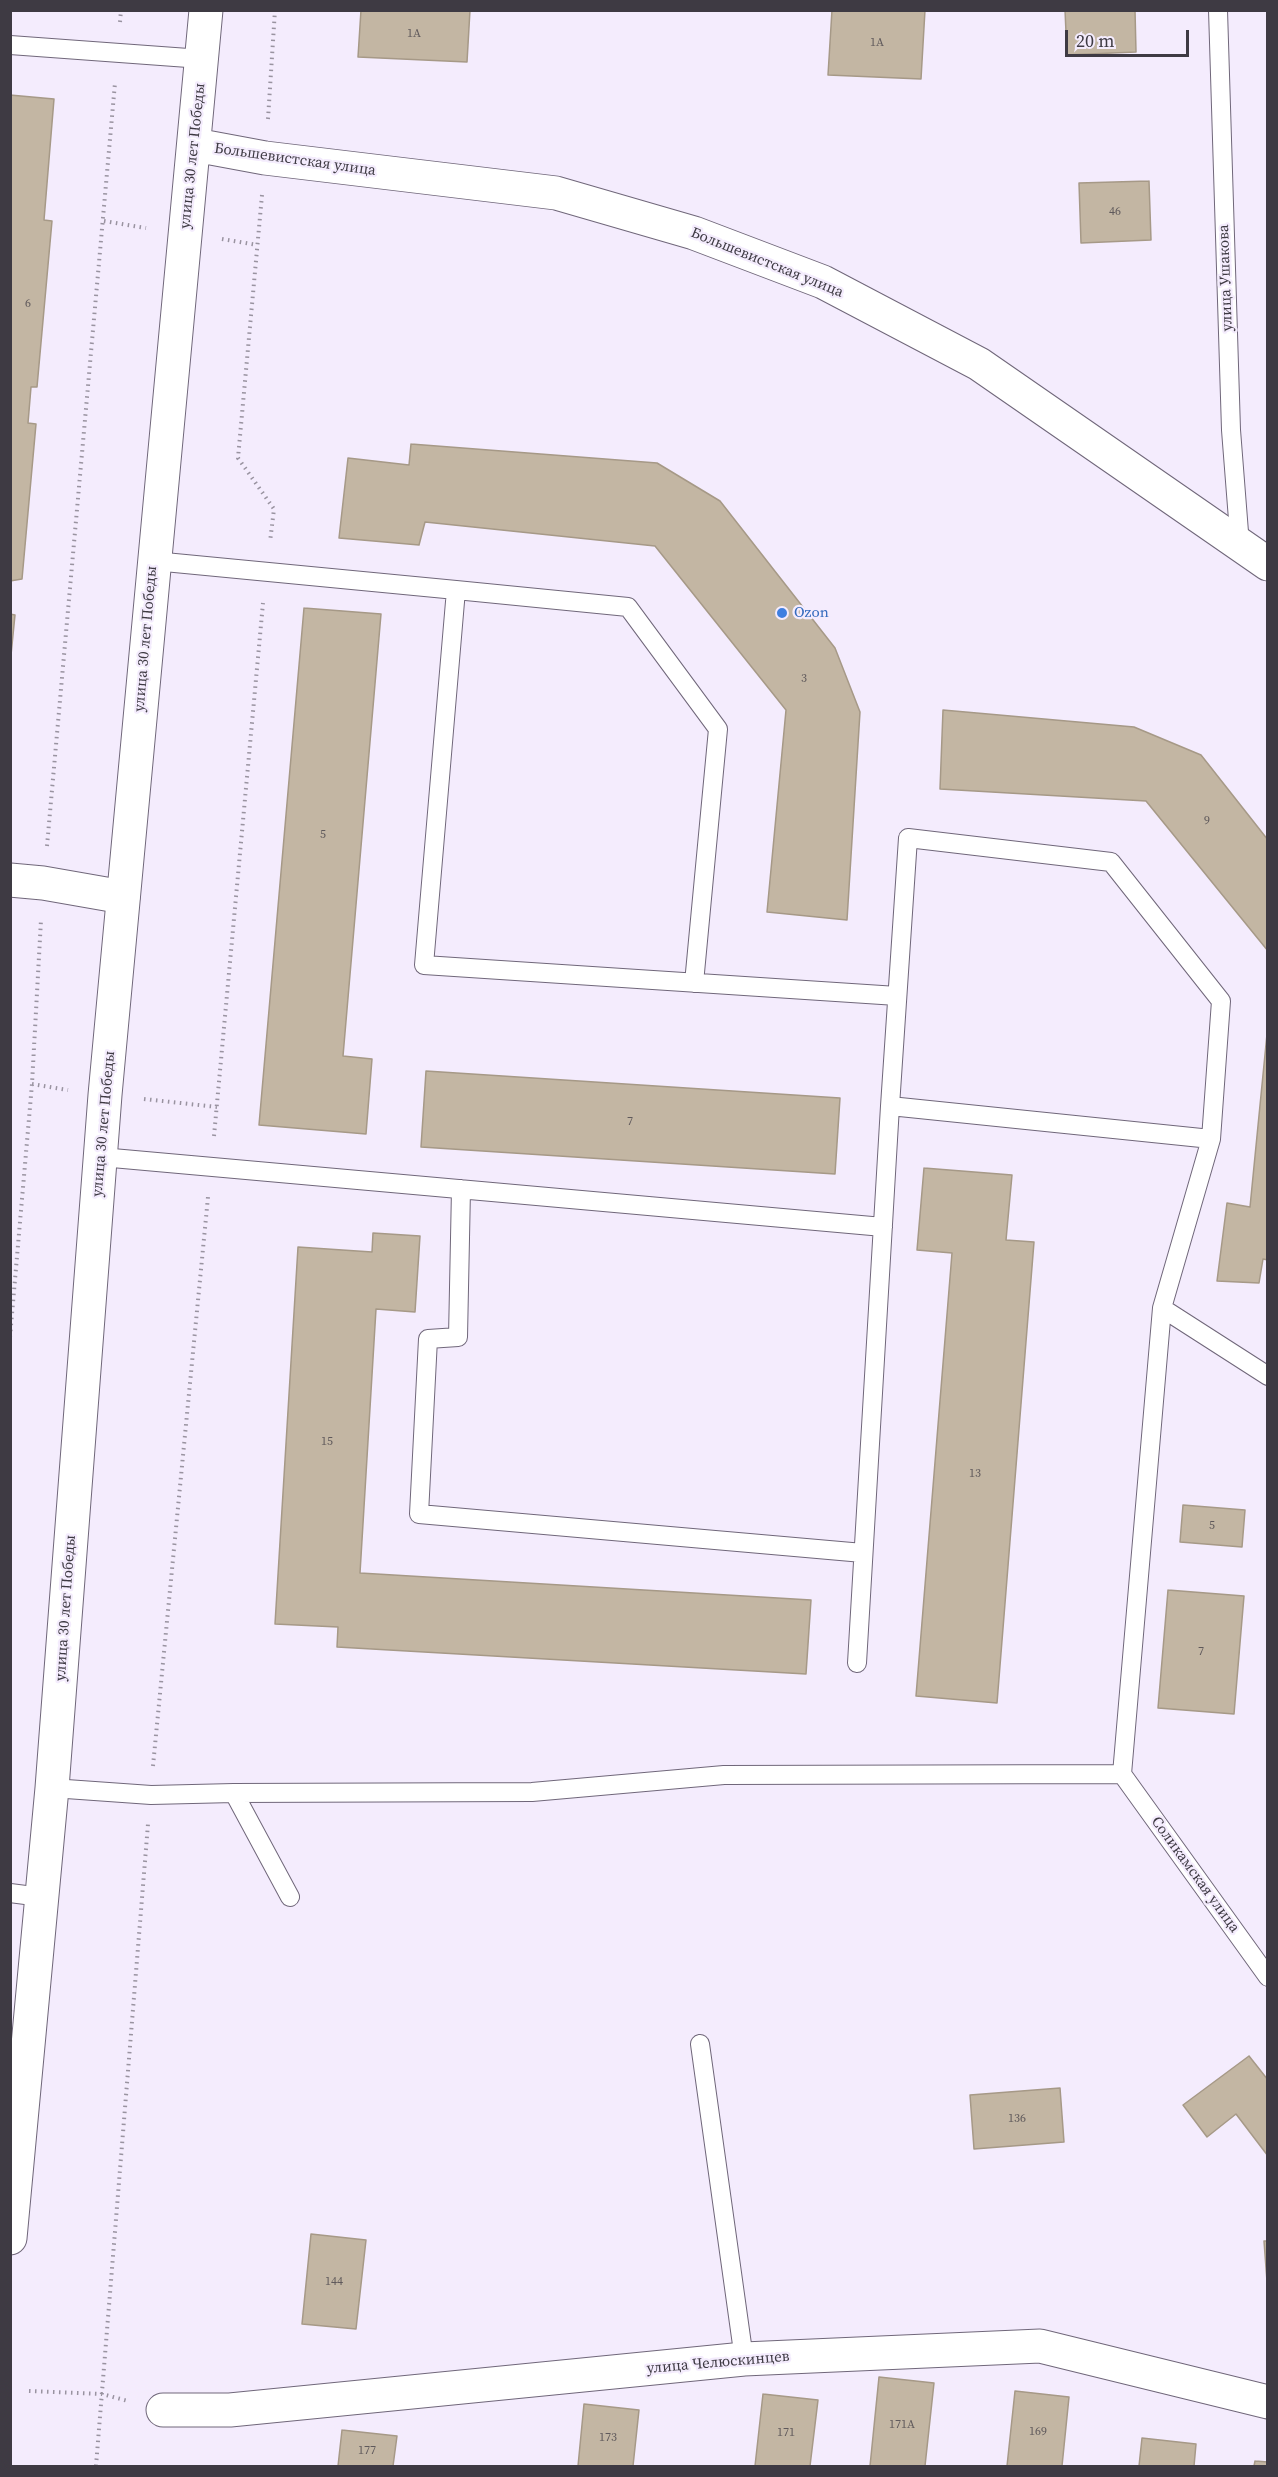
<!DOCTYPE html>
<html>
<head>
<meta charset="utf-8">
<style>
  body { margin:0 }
  #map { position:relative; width:1278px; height:2477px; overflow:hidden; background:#f4ecfd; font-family:"Source Serif 4",serif }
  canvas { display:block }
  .frame { position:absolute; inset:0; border:12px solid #3e3a43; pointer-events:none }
  .scale { position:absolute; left:1065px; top:30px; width:124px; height:27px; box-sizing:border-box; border:3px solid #3e3a43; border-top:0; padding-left:8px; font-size:18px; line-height:21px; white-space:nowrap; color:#3e3a43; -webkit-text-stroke:4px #f4ecfd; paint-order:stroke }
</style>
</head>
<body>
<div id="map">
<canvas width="1278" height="2477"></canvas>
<div class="frame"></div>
<div class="scale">20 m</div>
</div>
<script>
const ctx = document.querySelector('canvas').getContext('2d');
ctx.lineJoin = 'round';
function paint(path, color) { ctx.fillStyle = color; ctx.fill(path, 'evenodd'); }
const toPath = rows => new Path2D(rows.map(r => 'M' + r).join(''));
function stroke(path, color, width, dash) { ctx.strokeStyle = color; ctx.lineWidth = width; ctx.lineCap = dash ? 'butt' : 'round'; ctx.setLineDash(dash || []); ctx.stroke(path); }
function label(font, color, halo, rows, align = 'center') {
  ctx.font = font + ' "Source Serif 4",serif'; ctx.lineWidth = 4.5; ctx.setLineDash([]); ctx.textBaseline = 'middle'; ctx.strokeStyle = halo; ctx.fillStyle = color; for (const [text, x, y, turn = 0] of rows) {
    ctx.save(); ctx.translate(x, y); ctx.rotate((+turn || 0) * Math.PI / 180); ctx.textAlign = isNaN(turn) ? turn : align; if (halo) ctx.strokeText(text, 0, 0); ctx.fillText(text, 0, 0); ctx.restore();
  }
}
const building = toPath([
  [361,10,470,10,467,62,358,57,361,10],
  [832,10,925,10,921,79,828,75,832,10],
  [1065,10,1135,10,1136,52,1067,55,1065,10],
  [10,95,54,99,44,220,52,221,37,387,31,387,28,423,36,424,22,579,10,581,10,95],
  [1149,181,1151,240,1081,243,1079,183,1149,181],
  [411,444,657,463,720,501,835,648,860,712,847,920,767,912,786,710,655,546,425,522,419,545,339,538,348,458,409,465,411,444],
  [304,608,381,614,343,1056,372,1059,366,1134,259,1125,304,608],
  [10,614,15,615,10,665,10,614],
  [943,710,1134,727,1201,755,1268,840,1268,951,1146,801,940,789,943,710],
  [1268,1024,1268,1260,1263,1259,1259,1283,1217,1281,1227,1203,1250,1207,1268,1024],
  [426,1071,840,1098,835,1174,421,1147,426,1071],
  [924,1168,1012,1175,1006,1240,1034,1242,997,1703,916,1696,952,1253,917,1250,924,1168],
  [373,1233,420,1236,415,1312,376,1309,360,1573,811,1600,806,1674,337,1647,338,1627,275,1624,298,1247,372,1252,373,1233],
  [1183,1505,1245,1510,1242,1547,1180,1542,1183,1505],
  [1168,1590,1244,1596,1234,1714,1158,1708,1168,1590],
  [1249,2056,1268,2080,1268,2156,1236,2114,1207,2137,1183,2105,1249,2056],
  [1060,2088,1064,2142,974,2149,970,2095,1060,2088],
  [311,2234,366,2240,356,2329,302,2324,311,2234],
  [1264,2241,1268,2241,1268,2295,1264,2241],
  [879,2377,934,2383,925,2466,870,2466,879,2377],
  [1015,2391,1069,2397,1062,2466,1007,2466,1015,2391],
  [763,2394,818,2400,810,2466,755,2466,763,2394],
  [584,2404,639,2410,633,2466,578,2466,584,2404],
  [342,2430,397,2436,393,2466,338,2466,342,2430],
  [1142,2438,1196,2444,1194,2466,1139,2466,1142,2438],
  [1255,2461,1268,2462,1268,2466,1254,2466,1255,2461]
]);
paint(building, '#c3b6a3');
stroke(building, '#a69987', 1.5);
const service = toPath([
  [1218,10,1231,430,1240,545],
  [10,45,202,59],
  [154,561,456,590],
  [694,983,718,729,628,607,456,590,424,965,897,996],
  [101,1157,883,1227],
  [461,1189,458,1337,428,1339,419,1514,863,1553],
  [1162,1308,1211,1139,1221,1001,1111,862,908,838,890,1106,1211,1139],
  [857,1663,890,1106],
  [1122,1774,1162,1308,1268,1376],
  [1122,1774,1268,1977],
  [52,1788,151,1795,234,1793,290,1897],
  [234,1793,532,1792,724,1775,1122,1774],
  [10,1893,41,1897],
  [700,2044,744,2359]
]);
const minor = toPath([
  [10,880,43,883,123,897],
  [163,2410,230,2410,744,2359,1040,2346,1268,2402]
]);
const tertiary = toPath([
  [195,145,265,158,556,193,694,233,823,282,979,364,1268,564],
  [10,2238,52,1788,105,1095,206,10]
]);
stroke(service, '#70677a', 20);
stroke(minor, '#70677a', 35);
stroke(tertiary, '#70677a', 35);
stroke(toPath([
  [120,22,121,10],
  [268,119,275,10],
  [262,195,238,458,274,509,270,542],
  [104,221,146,228],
  [222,239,257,245],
  [47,846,115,83],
  [32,1084,68,1090],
  [144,1099,217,1107],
  [214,1136,263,603],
  [10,1337,32,1084,41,920],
  [153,1766,208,1197],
  [29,2391,102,2394,128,2401],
  [96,2466,148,1824]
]), '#9993a0', 4, [1.5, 4.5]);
stroke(service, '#fff', 18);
stroke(minor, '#fff', 33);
stroke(tertiary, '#fff', 33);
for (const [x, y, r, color] of [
  [782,613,6,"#3f7fe0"]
]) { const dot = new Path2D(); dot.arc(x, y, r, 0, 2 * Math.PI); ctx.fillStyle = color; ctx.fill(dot); stroke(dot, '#f4ecfd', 2); }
label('12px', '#5f595b', null, [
  ["1А",414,34],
  ["1А",877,43],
  ["46",1115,212],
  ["6",28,304],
  ["3",804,679],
  ["9",1207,821],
  ["5",323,835],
  ["7",630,1122],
  ["15",327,1442],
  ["13",975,1474],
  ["5",1212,1526],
  ["7",1201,1652],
  ["136",1017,2119],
  ["144",334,2282],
  ["171А",902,2425],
  ["169",1038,2432],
  ["171",786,2433],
  ["173",608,2438],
  ["177",367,2451]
]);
label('15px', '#3e3a43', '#f4ecfd', [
  ["улица 30 лет Победы",193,156,-84],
  ["Большевистская улица",295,160,8],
  ["Большевистская улица",767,263,22],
  ["улица Ушакова",1226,278,-92],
  ["улица 30 лет Победы",146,639,-85],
  ["улица 30 лет Победы",104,1124,-85],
  ["улица 30 лет Победы",66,1608,-86],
  ["Соликамская улица",1195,1875,54],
  ["улица Челюскинцев",718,2363,-5]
]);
label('15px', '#366cbe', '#f4ecfd', [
  ["Ozon",794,613]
], 'left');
</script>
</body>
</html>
